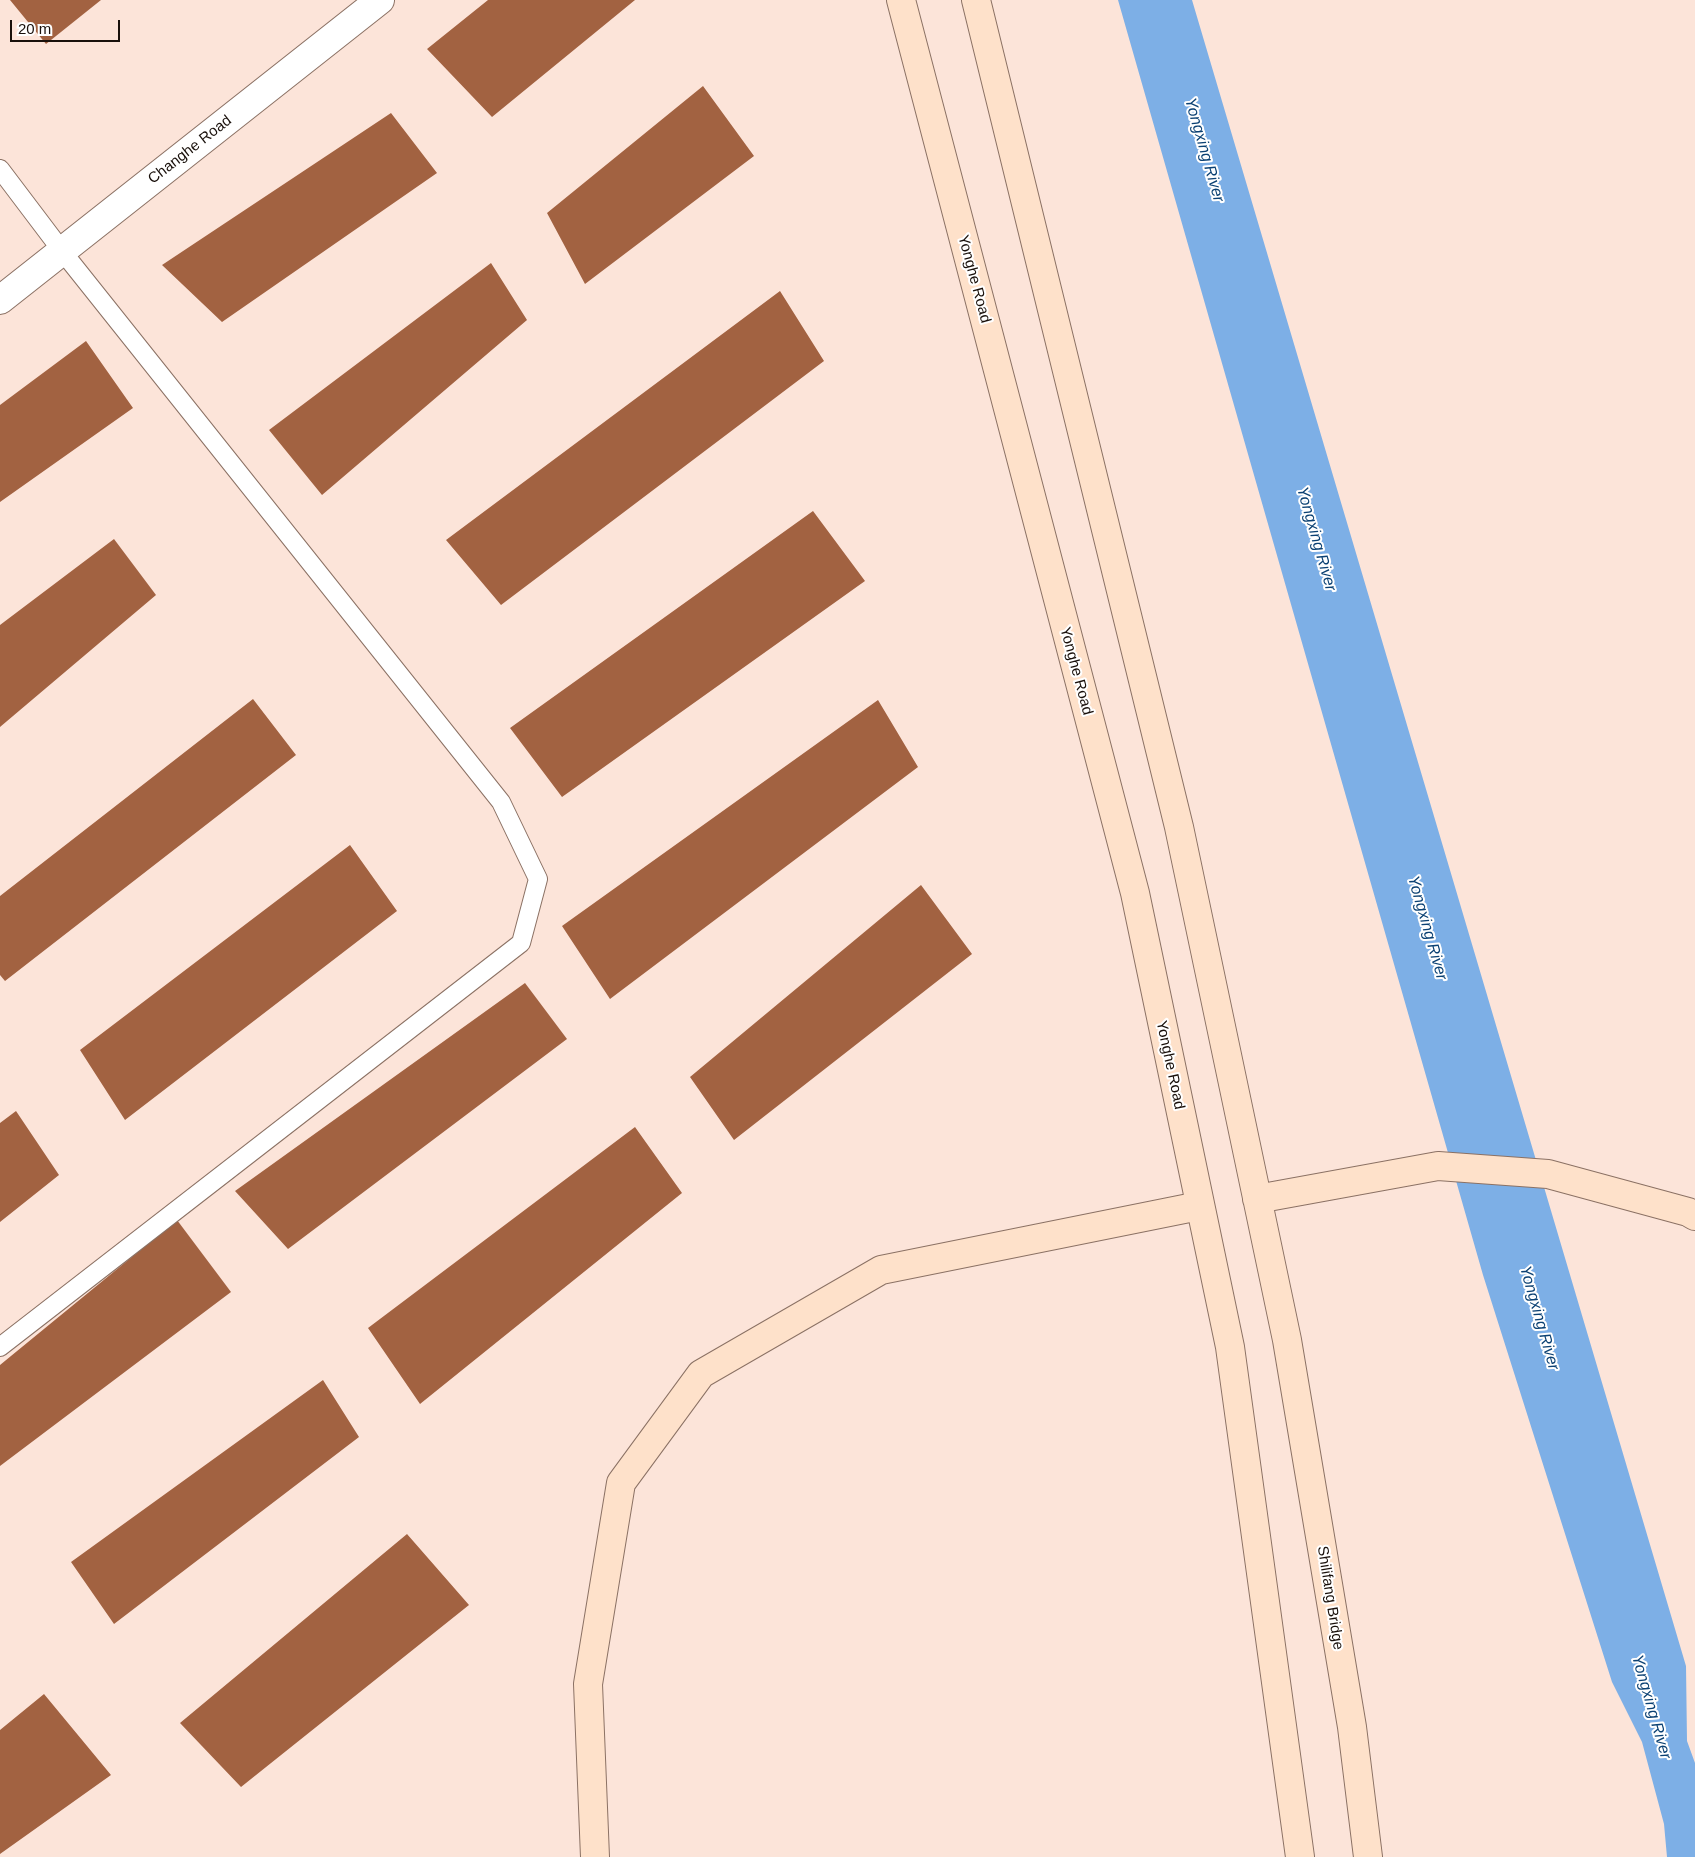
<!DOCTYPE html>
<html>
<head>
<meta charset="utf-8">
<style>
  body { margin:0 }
  #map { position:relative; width:1695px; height:1857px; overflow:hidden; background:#fce4d9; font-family:Helvetica,sans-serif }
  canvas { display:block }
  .scale { position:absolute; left:10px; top:20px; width:110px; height:22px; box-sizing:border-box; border:2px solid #19100b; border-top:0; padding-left:6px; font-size:15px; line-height:18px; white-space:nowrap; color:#19100b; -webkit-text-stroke:4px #fff; paint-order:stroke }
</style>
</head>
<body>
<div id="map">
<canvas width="1695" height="1857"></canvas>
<div class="scale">20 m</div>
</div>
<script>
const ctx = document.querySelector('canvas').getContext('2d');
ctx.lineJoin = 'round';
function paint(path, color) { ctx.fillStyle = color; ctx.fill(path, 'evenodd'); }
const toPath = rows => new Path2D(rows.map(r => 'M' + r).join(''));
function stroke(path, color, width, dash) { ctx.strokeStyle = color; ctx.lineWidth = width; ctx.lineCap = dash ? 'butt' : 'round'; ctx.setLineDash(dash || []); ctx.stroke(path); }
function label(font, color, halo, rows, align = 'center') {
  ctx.font = font + ' Helvetica,sans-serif'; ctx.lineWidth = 4; ctx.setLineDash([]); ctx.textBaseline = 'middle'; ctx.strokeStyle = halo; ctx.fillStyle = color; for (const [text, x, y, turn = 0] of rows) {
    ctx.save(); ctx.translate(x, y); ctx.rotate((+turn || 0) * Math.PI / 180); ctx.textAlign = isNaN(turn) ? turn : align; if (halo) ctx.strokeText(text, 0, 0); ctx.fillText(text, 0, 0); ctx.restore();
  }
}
paint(toPath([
  [1118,0,1192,0,1686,1666,1687,1741,1695,1763,1695,1857,1667,1857,1664,1824,1642,1742,1612,1682,1483,1275]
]), '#7dafe6');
paint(toPath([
  [10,0,101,0,46,44],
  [488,0,635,0,492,117,427,49],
  [703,86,754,156,585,284,547,213],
  [391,113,437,173,222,322,162,265],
  [491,263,527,320,322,495,269,430],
  [780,291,824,361,501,605,446,540],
  [86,341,133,408,0,502,0,405],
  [813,511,865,581,562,797,510,728],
  [114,539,156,595,0,727,0,625],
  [253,699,296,755,5,981,0,975,0,896],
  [878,700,918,767,610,999,562,926],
  [350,845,397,911,125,1120,80,1050],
  [921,885,972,954,734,1140,690,1077],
  [525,983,567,1039,288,1249,235,1191],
  [16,1111,59,1175,0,1222,0,1123],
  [635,1127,682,1193,420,1404,368,1328],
  [177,1220,231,1292,0,1466,0,1365],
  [323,1380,359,1437,114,1624,71,1562],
  [407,1534,469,1605,241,1787,180,1723],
  [44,1694,111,1775,0,1854,0,1730]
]), '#a26241');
const service = toPath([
  [0,169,62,251,501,802,538,879,521,943,0,1347]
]);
const tertiary = toPath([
  [0,300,380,0]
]);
const secondary = toPath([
  [901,0,1135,893,1230,1347,1300,1857],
  [976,0,1179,827,1287,1340,1352,1727,1368,1857],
  [1257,1199,1438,1166,1548,1174,1688,1212,1695,1216],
  [595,1857,588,1684,621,1483,701,1374,881,1270,1199,1206]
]);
stroke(service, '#8b7164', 20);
stroke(tertiary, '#8b7164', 30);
stroke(secondary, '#8b7164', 30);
stroke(service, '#fff', 18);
stroke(tertiary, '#fff', 28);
stroke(secondary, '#fee1ca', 28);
label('15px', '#19100b', '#fff', [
  ["Changhe Road",190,150,-38],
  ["Yonghe Road",974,279,75],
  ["Yonghe Road",1076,671,75],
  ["Yonghe Road",1170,1065,78],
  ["Shilifang Bridge",1330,1598,81]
]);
label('italic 16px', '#0b4173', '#fff', [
  ["Yongxing River",1204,150,74],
  ["Yongxing River",1316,539,74],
  ["Yongxing River",1427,928,74],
  ["Yongxing River",1539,1318,74],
  ["Yongxing River",1651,1707,74]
]);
</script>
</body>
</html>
